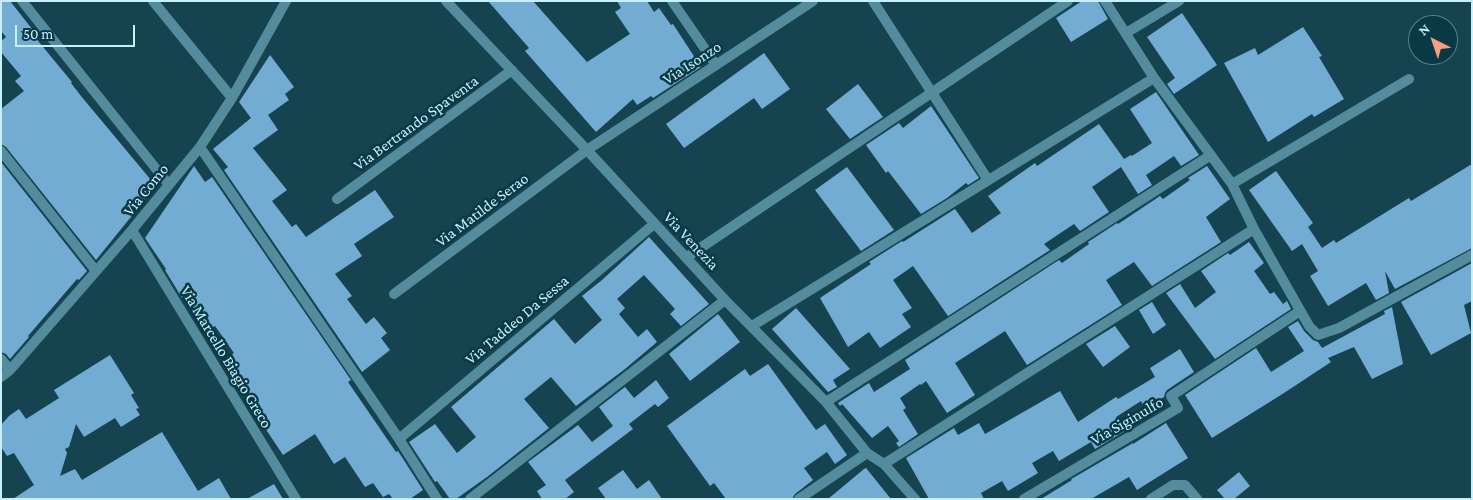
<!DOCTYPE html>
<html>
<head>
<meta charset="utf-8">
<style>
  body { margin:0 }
  #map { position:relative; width:1473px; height:500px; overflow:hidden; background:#164350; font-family:"Crimson Pro",serif }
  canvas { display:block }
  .frame { position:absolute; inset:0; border:2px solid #c8effc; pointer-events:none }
  .north { position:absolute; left:1408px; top:15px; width:50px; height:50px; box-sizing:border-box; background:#093945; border:1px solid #55828e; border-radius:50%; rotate:319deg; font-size:14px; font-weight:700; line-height:20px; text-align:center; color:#c8effc }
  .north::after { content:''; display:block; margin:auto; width:18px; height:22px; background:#f39f83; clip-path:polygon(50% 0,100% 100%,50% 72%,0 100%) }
  .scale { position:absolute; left:15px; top:25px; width:120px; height:22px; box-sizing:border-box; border:2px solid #c8effc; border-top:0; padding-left:6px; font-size:15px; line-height:18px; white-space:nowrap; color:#c8effc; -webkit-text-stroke:4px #093945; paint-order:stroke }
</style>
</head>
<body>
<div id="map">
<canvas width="1473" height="500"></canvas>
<div class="frame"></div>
<div class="north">N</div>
<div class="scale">50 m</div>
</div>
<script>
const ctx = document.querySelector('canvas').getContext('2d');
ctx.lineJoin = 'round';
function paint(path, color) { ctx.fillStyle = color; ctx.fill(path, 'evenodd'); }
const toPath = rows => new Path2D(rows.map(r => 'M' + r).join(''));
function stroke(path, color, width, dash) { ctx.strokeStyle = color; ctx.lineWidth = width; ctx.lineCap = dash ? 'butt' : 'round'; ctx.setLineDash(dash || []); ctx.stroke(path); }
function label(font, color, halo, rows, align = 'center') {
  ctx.font = font + ' "Crimson Pro",serif'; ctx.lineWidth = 5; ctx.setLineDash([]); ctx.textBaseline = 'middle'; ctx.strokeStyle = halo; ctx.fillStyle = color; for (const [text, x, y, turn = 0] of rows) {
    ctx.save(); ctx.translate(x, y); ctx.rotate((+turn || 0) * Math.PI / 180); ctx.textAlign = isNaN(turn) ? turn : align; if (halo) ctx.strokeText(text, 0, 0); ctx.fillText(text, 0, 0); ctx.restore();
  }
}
paint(toPath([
  [1,1,10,1,36,34,34,36,72,82,71,83,81,96,156,186,96,260,6,147,1,144,1,109,24,91,15,81,21,76,1,52,1,41,6,37,1,31],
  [488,1,533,1,587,62,630,34,615,12,621,8,617,1,647,1,654,12,659,8,671,25,673,24,701,67,653,98,651,96,637,105,633,99,596,132,525,51,529,48],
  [1082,1,1098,1,1108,19,1071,42,1056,18],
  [1182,13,1217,65,1174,94,1167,84,1175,78,1147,37],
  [1303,27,1322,56,1319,57,1344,99,1314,117,1312,114,1268,142,1224,63,1255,48,1258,55],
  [764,53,790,89,762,109,754,98,684,148,666,124],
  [270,55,294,87,285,94,289,100,268,115,278,130,253,148,287,190,272,201,292,227,296,224,306,237,375,190,394,217,354,244,362,256,335,274,352,296,347,299,366,324,374,317,387,333,381,338,390,350,362,372,224,170,228,167,213,149,251,118,239,102],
  [858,84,883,117,850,139,826,109],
  [1156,92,1199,155,1181,166,1174,156,1146,175,1152,185,1138,194,1121,167,1092,187,1109,212,1080,231,1074,224,1044,244,1050,250,948,316,913,266,893,280,912,308,902,314,911,327,880,348,869,332,848,347,820,298,871,264,869,262,902,241,903,242,955,209,972,233,1001,213,988,196,1035,163,1037,166,1099,124,1124,159,1131,155,1132,156,1152,143,1130,109],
  [931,106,979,178,968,185,966,183,947,198,921,214,888,171,886,173,866,145,899,123,903,128],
  [1,162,87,271,79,280,77,279,28,336,29,337,10,359,6,354,1,352],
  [1472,164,1472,248,1395,289,1385,271,1389,293,1376,300,1366,283,1328,306,1310,276,1318,271,1302,244,1292,251,1249,190,1276,171,1313,223,1308,227,1322,248,1334,240,1336,243,1409,198,1411,201],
  [194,166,205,182,212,177,351,380,348,382,396,452,398,451,423,490,410,499,393,499,389,494,383,497,373,483,365,487,345,457,334,464,315,434,283,455,245,398,249,396,224,360,234,353,215,326,205,332,179,293,165,270,166,269,145,238],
  [1207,166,1230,199,1206,217,1221,242,1152,286,1134,262,1106,280,1122,305,1027,365,1005,331,955,363,975,395,947,413,926,381,921,385,920,384,900,398,906,408,903,410,918,434,899,447,896,443,899,441,888,426,872,438,842,404,840,406,838,403,869,383,874,392,910,369,905,360,1059,260,1062,263,1089,244,1088,242,1117,223,1118,224,1160,196,1163,199,1190,180,1188,178],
  [847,167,894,230,861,251,815,190],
  [649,237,709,304,681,326,670,314,675,309,644,275,617,299,625,308,619,314,638,337,647,329,657,342,625,369,576,406,551,377,524,399,549,428,487,477,456,499,450,499,437,481,435,482,409,442,435,424,457,453,476,437,451,407,554,319,575,344,602,320,582,296,602,280],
  [1249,242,1264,263,1254,271,1270,294,1274,292,1283,304,1287,301,1291,309,1215,359,1166,293,1180,284,1195,308,1216,292,1201,271,1228,253,1230,255],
  [1472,263,1472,301,1464,305,1471,333,1431,355,1401,302],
  [1152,302,1166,325,1153,334,1139,310],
  [1392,307,1403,364,1372,379,1354,347,1328,358,1331,362,1284,393,1212,438,1185,395,1256,348,1271,372,1304,351,1288,327,1298,321,1304,331,1313,340,1318,342,1322,348,1385,314,1384,311],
  [796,308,850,369,833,380,837,387,828,392,772,329],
  [718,314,740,342,690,381,669,354],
  [1115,326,1130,347,1103,367,1086,344],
  [1180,349,1194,372,1167,390,1165,393,1164,397,1145,409,1141,401,1116,417,1125,431,1095,449,1091,442,1059,461,1053,451,1032,463,1038,473,1008,491,1002,481,981,493,984,499,929,499,906,458,954,428,958,435,979,423,985,434,1060,391,1078,422,1116,397,1118,399,1155,377,1150,368],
  [110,355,134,393,131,395,139,408,136,409,140,415,121,427,115,418,84,437,76,424,69,447,65,449,67,453,60,476,75,469,82,480,162,432,198,491,219,478,231,499,13,499,34,485,14,453,7,456,1,447,1,425,9,416,19,409,26,419,59,398,54,390],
  [768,364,816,430,825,424,847,455,835,464,827,452,804,468,813,480,795,494,792,499,726,499,714,483,710,486,667,426,745,369,750,376],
  [656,380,669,398,658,407,655,404,629,424,633,429,565,480,574,492,565,499,542,499,537,491,546,485,528,462,578,425,592,442,613,426,599,407,625,387,634,398],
  [1166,423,1188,458,1137,490,1129,477,1091,499,1041,499,1072,480,1071,479,1073,478,1133,443,1133,444],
  [866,468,891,499,828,499,864,469],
  [623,470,637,489,649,480,662,499,606,499,598,488],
  [1239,472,1250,486,1234,499,1225,499,1217,490],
  [274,484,283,499,247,499]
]), '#73acd3');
stroke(toPath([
  [873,1,988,180],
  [687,257,1068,1],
  [1151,499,1173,485,1185,485,1197,499]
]), '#548c9d', 10);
stroke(toPath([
  [22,1,169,185],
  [153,1,232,98],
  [446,1,587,150,725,300,826,402,867,453,884,464,915,499],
  [672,1,716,65],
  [1105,1,1154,78,1232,184,1254,229,1309,326,1318,335,1339,328,1472,255],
  [1126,33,1179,1],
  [200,147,399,439,437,499],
  [1,151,96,271],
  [1232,184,1409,79],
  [337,199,512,70],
  [132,230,296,499],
  [394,294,587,150,813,1],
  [752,326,1154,78],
  [1,359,10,370],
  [1,377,10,370,132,230,200,147,232,98,286,1],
  [826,402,1211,155],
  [399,439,654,224],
  [884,464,1254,229],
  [470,499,725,300],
  [799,499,867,453],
  [1024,499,1178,408,1171,396,1300,311]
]), '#548c9d', 10);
label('16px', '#c8effc', '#093945', [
  ["Via Isonzo",692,63,-33],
  ["Via Bertrando Spaventa",416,123,-36],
  ["Via Como",146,190,-51],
  ["Via Matilde Serao",482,210,-37],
  ["Via Venezia",691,241,47],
  ["Via Taddeo Da Sessa",517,320,-40],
  ["Via Marcello Biagio Greco",226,357,59],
  ["Via Siginulfo",1127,421,-30]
]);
</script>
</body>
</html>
